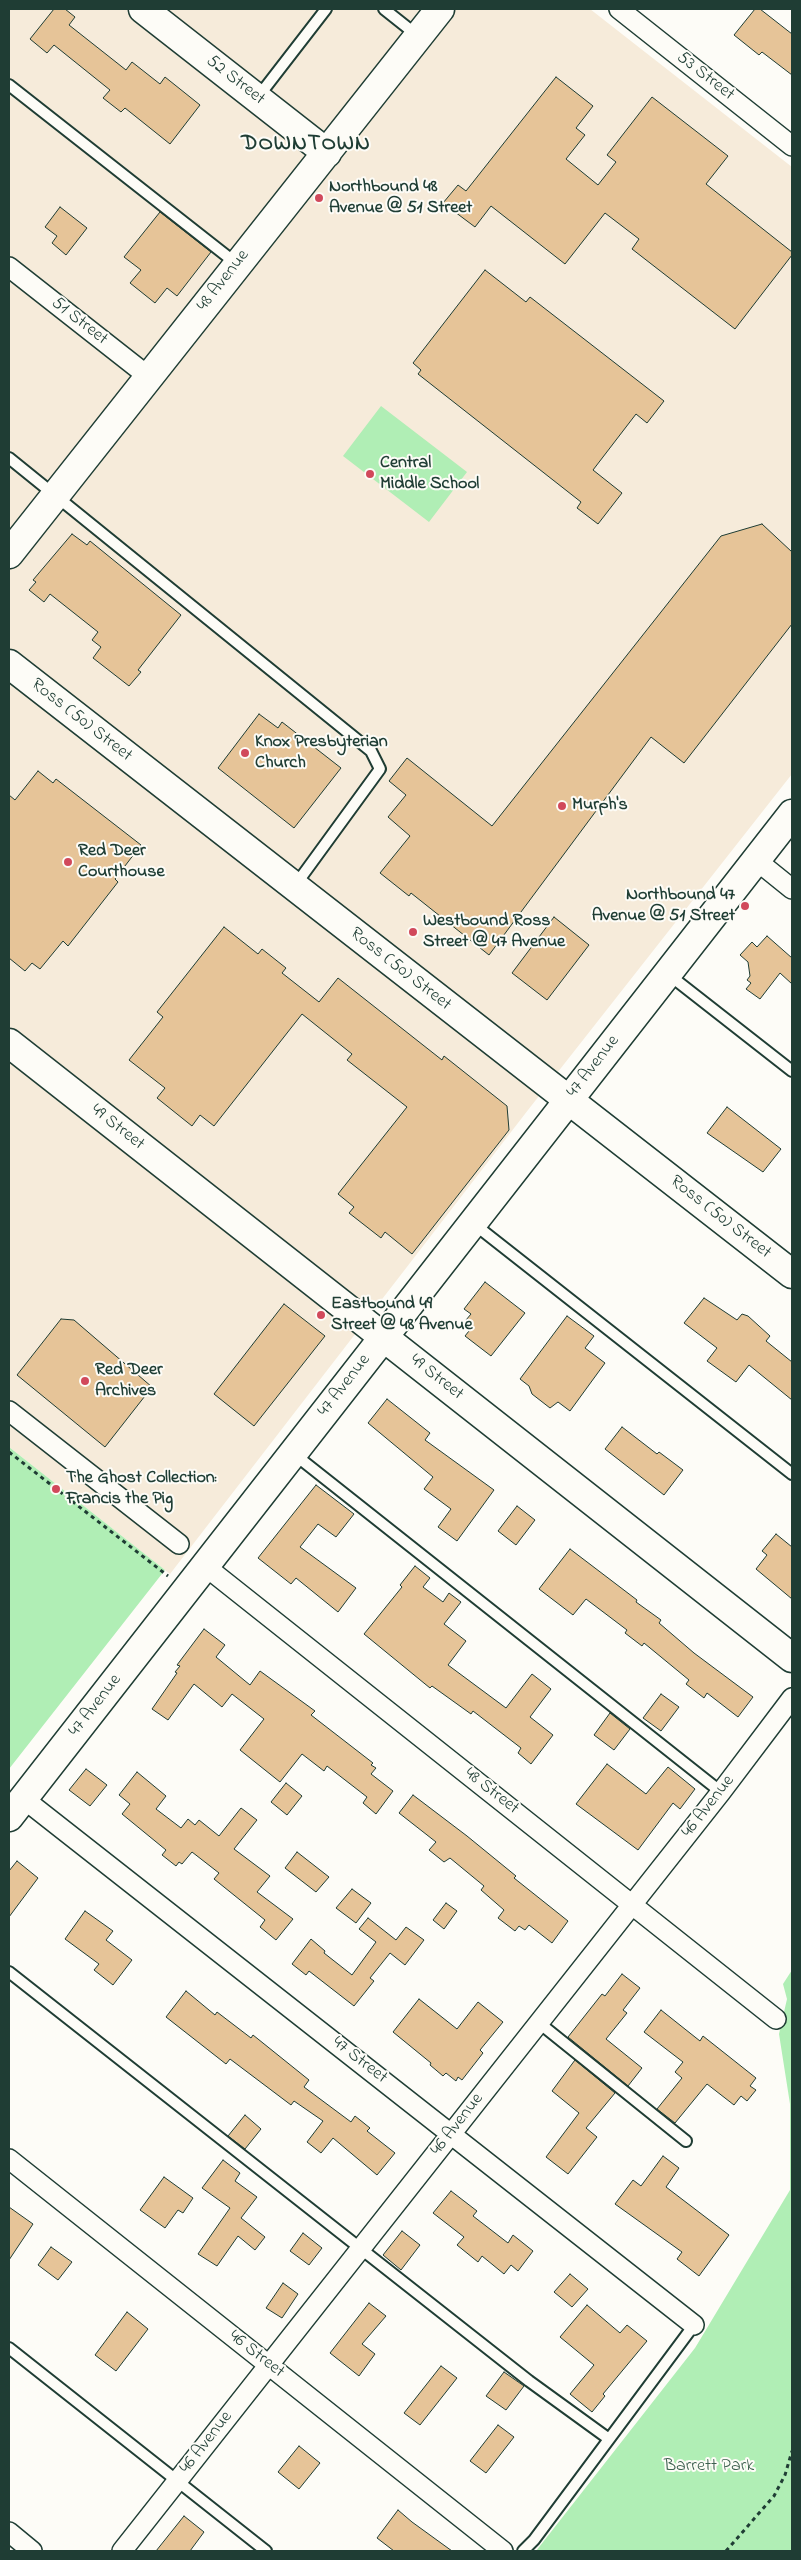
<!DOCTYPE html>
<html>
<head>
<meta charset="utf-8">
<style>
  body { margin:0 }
  #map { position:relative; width:801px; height:2560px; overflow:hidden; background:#fdfcf7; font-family:"Indie Flower",sans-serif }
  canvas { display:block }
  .frame { position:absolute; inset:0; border:10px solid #1f3d34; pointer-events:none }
</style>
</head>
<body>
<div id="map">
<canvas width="801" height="2560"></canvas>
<div class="frame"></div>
</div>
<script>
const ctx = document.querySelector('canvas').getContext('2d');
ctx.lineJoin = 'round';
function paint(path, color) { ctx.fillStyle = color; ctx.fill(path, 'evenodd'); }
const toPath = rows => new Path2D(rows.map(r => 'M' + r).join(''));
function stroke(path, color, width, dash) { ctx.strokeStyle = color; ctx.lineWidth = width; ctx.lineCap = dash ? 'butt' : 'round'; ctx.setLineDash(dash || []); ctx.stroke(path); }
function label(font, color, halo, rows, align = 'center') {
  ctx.font = font + ' "Indie Flower",sans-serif'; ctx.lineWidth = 4; ctx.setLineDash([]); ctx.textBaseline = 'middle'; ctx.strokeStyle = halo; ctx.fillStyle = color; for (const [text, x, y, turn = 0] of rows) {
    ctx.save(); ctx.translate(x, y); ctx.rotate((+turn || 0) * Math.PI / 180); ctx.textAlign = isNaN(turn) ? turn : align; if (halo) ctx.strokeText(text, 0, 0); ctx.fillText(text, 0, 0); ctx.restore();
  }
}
paint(toPath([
  [9,9,590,9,792,167,792,774,528,1110,170,1574,9,1447]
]), '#f6ebda');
paint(toPath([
  [381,406,467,472,429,522,343,456],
  [9,1447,165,1570,9,1769],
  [792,1970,792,2551,536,2551,695,2348,790,2190,790,2104,779,2034,787,1999,783,1984]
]), '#b0eeb5');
const building = toPath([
  [54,9,65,9,75,17,69,25,126,70,132,62,160,84,165,77,200,105,170,144,125,108,121,112,103,98,110,90,54,45,47,53,30,39,54,9],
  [755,9,760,9,792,34,792,75,762,52,759,55,734,35,755,9],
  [556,77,593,106,576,128,585,135,566,159,598,185,616,162,607,155,652,97,728,156,706,184,792,252,792,255,735,329,632,249,639,239,605,213,565,264,491,206,475,227,443,203,458,185,466,191,556,77],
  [60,207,87,228,66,255,52,243,57,236,45,227,60,207],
  [160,212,211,252,177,296,167,288,155,303,130,283,141,270,124,257,160,212],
  [485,270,526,302,530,297,664,401,647,423,636,414,593,470,622,493,598,524,577,508,581,502,418,374,421,370,413,363,485,270],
  [762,524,792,552,792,624,684,763,651,737,489,955,411,893,409,896,380,873,410,836,388,817,406,795,389,781,407,758,492,826,721,536,762,524],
  [72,534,87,545,90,541,181,615,138,670,141,672,129,686,93,658,101,647,92,640,98,632,50,594,44,602,29,590,36,582,33,580,72,534],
  [259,714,278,728,282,722,341,768,294,828,218,768,259,714],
  [38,771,53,783,56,779,141,845,115,879,118,882,68,946,63,941,40,969,32,963,25,971,9,958,9,795,15,800,38,771],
  [554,917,589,945,547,1000,512,973,554,917],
  [224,927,258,954,262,949,286,968,282,973,319,1002,338,978,442,1060,444,1056,507,1106,509,1130,412,1254,385,1232,381,1238,349,1213,354,1207,338,1194,407,1107,347,1060,352,1054,302,1014,214,1126,200,1115,192,1126,157,1098,165,1088,129,1060,163,1017,157,1012,224,927],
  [767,936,792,958,792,984,780,973,760,999,746,989,751,983,747,980,750,976,748,962,740,955,752,942,757,947,767,936],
  [727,1107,781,1149,763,1172,707,1133,727,1107],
  [485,1282,525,1313,491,1356,465,1336,473,1326,466,1320,471,1314,464,1309,485,1282],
  [704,1298,737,1320,742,1314,748,1316,770,1336,766,1341,792,1362,792,1400,749,1365,736,1382,707,1361,717,1348,684,1323,704,1298],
  [284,1304,325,1336,254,1426,214,1394,284,1304],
  [567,1316,594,1336,585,1348,605,1363,570,1411,558,1402,550,1408,532,1394,529,1386,520,1379,567,1316],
  [61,1319,74,1320,152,1387,105,1447,17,1375,61,1319],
  [387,1399,430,1433,425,1440,494,1490,457,1541,438,1527,451,1509,424,1489,433,1477,368,1423,387,1399],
  [622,1427,657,1454,659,1452,683,1470,664,1495,605,1449,622,1427],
  [316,1485,354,1514,336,1537,318,1524,300,1547,356,1588,338,1612,296,1578,291,1584,258,1558,316,1485],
  [517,1506,535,1520,516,1545,498,1531,517,1506],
  [776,1534,792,1547,792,1599,756,1569,767,1555,762,1551,776,1534],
  [570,1549,637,1600,636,1602,661,1620,659,1623,694,1653,753,1697,738,1717,707,1693,704,1698,686,1684,689,1680,644,1643,642,1646,625,1633,627,1630,586,1599,573,1615,539,1589,570,1549],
  [415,1566,430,1578,423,1587,443,1602,449,1593,461,1602,444,1624,466,1641,448,1665,506,1708,532,1674,551,1689,530,1717,553,1735,531,1764,518,1753,521,1748,473,1711,471,1714,432,1686,430,1688,364,1634,402,1587,400,1585,415,1566],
  [204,1629,225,1645,216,1657,250,1685,260,1671,315,1711,311,1715,373,1763,371,1765,376,1768,371,1774,393,1791,376,1814,363,1803,367,1797,327,1766,324,1771,302,1754,280,1782,240,1750,264,1719,232,1694,222,1707,194,1684,168,1720,152,1709,177,1673,175,1672,180,1666,177,1665,204,1629],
  [661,1694,679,1707,661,1731,643,1718,661,1694],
  [610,1713,630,1729,614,1750,594,1735,610,1713],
  [607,1764,646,1794,668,1767,695,1789,680,1809,673,1803,638,1850,576,1804,607,1764],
  [86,1769,107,1785,90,1806,69,1790,86,1769],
  [137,1772,166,1796,156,1809,181,1828,188,1819,195,1825,199,1820,219,1836,241,1808,257,1820,234,1849,270,1876,257,1892,293,1919,276,1940,260,1927,265,1920,214,1879,219,1873,192,1852,182,1864,179,1862,176,1866,162,1855,166,1850,122,1814,130,1804,119,1795,137,1772],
  [286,1783,302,1796,287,1815,271,1802,286,1783],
  [413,1795,467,1836,516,1876,514,1878,568,1921,552,1943,529,1925,525,1930,519,1926,515,1931,498,1918,504,1910,481,1890,484,1886,450,1858,444,1862,429,1850,436,1842,399,1813,413,1795],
  [297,1852,329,1877,316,1892,285,1868,297,1852],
  [17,1861,38,1878,9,1917,9,1871,17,1861],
  [352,1889,371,1903,356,1923,336,1908,352,1889],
  [446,1903,457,1911,444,1929,433,1920,446,1903],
  [85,1911,113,1931,106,1940,132,1960,113,1985,94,1970,99,1964,65,1939,85,1911],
  [368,1918,396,1940,406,1927,424,1940,405,1965,390,1953,370,1978,374,1981,354,2006,309,1971,306,1975,292,1964,311,1939,325,1951,324,1953,352,1975,376,1942,359,1929,368,1918],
  [622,1974,640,1988,623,2010,627,2013,606,2039,642,2068,628,2086,568,2037,602,1994,605,1996,622,1974],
  [186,1991,215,2015,217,2012,251,2038,253,2035,309,2080,304,2087,351,2122,355,2116,370,2128,367,2131,395,2153,377,2175,333,2138,321,2153,307,2142,323,2121,294,2101,291,2105,230,2059,226,2064,166,2017,186,1991],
  [419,1999,457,2029,478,2002,503,2022,480,2050,483,2053,462,2080,458,2077,456,2081,446,2073,443,2076,430,2065,431,2063,393,2032,419,1999],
  [661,2010,700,2041,703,2036,756,2078,750,2086,756,2090,747,2101,741,2096,734,2105,707,2084,675,2123,657,2109,682,2078,675,2072,683,2062,644,2032,661,2010],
  [575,2060,615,2093,586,2128,597,2137,568,2174,546,2157,579,2113,552,2091,575,2060],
  [245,2115,261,2129,245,2149,228,2136,245,2115],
  [663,2156,679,2168,666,2187,729,2235,699,2276,677,2259,682,2252,615,2204,633,2180,641,2186,663,2156],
  [223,2160,240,2173,235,2181,257,2197,241,2218,265,2237,255,2250,238,2236,217,2266,198,2254,230,2208,202,2188,223,2160],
  [164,2177,193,2198,183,2213,178,2210,165,2228,140,2210,164,2177],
  [451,2191,477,2211,473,2216,508,2243,513,2235,533,2251,518,2271,511,2265,504,2274,482,2256,478,2262,457,2245,464,2237,433,2213,451,2191],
  [9,2207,33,2224,9,2260,9,2207],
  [402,2231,420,2245,401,2270,383,2255,402,2231],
  [303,2233,322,2248,309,2265,290,2251,303,2233],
  [51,2247,72,2262,58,2280,38,2265,51,2247],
  [570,2274,588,2289,572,2307,554,2292,570,2274],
  [283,2283,298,2294,282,2318,266,2308,283,2283],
  [369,2303,386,2316,362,2344,375,2354,359,2376,330,2353,369,2303],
  [587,2305,620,2333,627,2325,647,2341,603,2394,605,2396,592,2412,570,2394,594,2365,560,2337,587,2305],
  [127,2312,148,2329,116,2371,95,2355,127,2312],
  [441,2366,457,2378,420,2425,404,2413,441,2366],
  [504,2372,524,2386,506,2410,486,2396,504,2372],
  [498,2425,514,2437,486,2473,470,2461,498,2425],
  [299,2446,320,2463,299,2489,278,2472,299,2446],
  [398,2510,412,2522,452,2551,394,2551,377,2538,398,2510],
  [184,2516,204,2532,190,2551,156,2551,184,2516]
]);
paint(building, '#e6c498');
stroke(building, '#1f3d34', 1);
const lane = toPath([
  [384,9,418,36],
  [9,85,237,264],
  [258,97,326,9],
  [9,458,371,751,380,769,294,887],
  [668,974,792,1071],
  [474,1224,792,1474],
  [294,1454,721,1792],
  [9,1972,529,2381,609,2439],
  [538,2022,686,2141],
  [9,2348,266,2551],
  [523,2551,534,2540,694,2325]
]);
const street = toPath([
  [619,9,792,146],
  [9,267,149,377],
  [756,860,792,889],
  [9,1411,179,1544],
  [205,1566,776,2019],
  [24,1799,694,2325],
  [9,2159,503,2551],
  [9,2532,32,2551],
  [122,2551,721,1792,792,1698]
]);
const secondary = toPath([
  [143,9,327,153],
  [9,554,440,9],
  [9,664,792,1274],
  [9,1043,792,1658],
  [9,1817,792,814]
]);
stroke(lane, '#1f3d34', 14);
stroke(street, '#1f3d34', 22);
stroke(secondary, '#1f3d34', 31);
stroke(toPath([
  [9,1452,168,1576],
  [726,2551,774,2496,785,2475,792,2451]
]), '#1f3d34', 3, [4, 4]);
stroke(lane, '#fdfcf7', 10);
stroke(street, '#fdfcf7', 19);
stroke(secondary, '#fdfcf7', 28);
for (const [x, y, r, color] of [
  [319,198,5,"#d1495b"],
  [370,474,5,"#d1495b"],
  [245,753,5,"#d1495b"],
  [562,806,5,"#d1495b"],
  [68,862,5,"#d1495b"],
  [745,906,5,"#d1495b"],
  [413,932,5,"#d1495b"],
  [321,1315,5,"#d1495b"],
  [85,1381,5,"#d1495b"],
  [56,1489,5,"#d1495b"]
]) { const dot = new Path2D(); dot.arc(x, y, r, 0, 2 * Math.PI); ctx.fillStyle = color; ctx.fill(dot); stroke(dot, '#fdfcf7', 2); }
label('18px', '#1f3d34', '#fdfcf7', [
  ["53 Street",705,77,38],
  ["52 Street",235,81,38],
  ["48 Avenue",224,281,-52],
  ["51 Street",79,322,38],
  ["Ross (50) Street",81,721,38],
  ["Ross (50) Street",400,970,38],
  ["47 Avenue",594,1067,-52],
  ["49 Street",117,1128,38],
  ["Ross (50) Street",720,1218,38],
  ["49 Street",436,1378,38],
  ["47 Avenue",345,1386,-52],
  ["47 Avenue",96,1706,-52],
  ["48 Street",491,1792,38],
  ["46 Avenue",709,1807,-52],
  ["47 Street",359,2061,38],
  ["46 Avenue",458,2125,-52],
  ["46 Street",256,2355,38],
  ["46 Avenue",207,2443,-52]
]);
label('bold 18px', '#1f3d34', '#fdfcf7', [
  ["Northbound 48",329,188],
  ["Avenue @ 51 Street",329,209],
  ["Central",380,464],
  ["Middle School",380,485],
  ["Knox Presbyterian",255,743],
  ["Church",255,764],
  ["Murph's",572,806],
  ["Red Deer",78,852],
  ["Courthouse",78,873],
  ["Northbound 47",735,896,"right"],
  ["Avenue @ 51 Street",735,917,"right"],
  ["Westbound Ross",423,922],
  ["Street @ 47 Avenue",423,943],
  ["Eastbound 49",331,1305],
  ["Street @ 48 Avenue",331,1326],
  ["Red Deer",95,1371],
  ["Archives",95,1392],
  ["The Ghost Collection:",66,1479],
  ["Francis the Pig",66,1500]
], 'left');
label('18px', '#3c604e', '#fdfcf7', [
  ["Barrett Park",709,2467]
]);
ctx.letterSpacing = '1px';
label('bold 22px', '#1f3d34', '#fdfcf7', [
  ["DOWNTOWN",306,145]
]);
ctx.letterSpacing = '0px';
</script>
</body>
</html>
